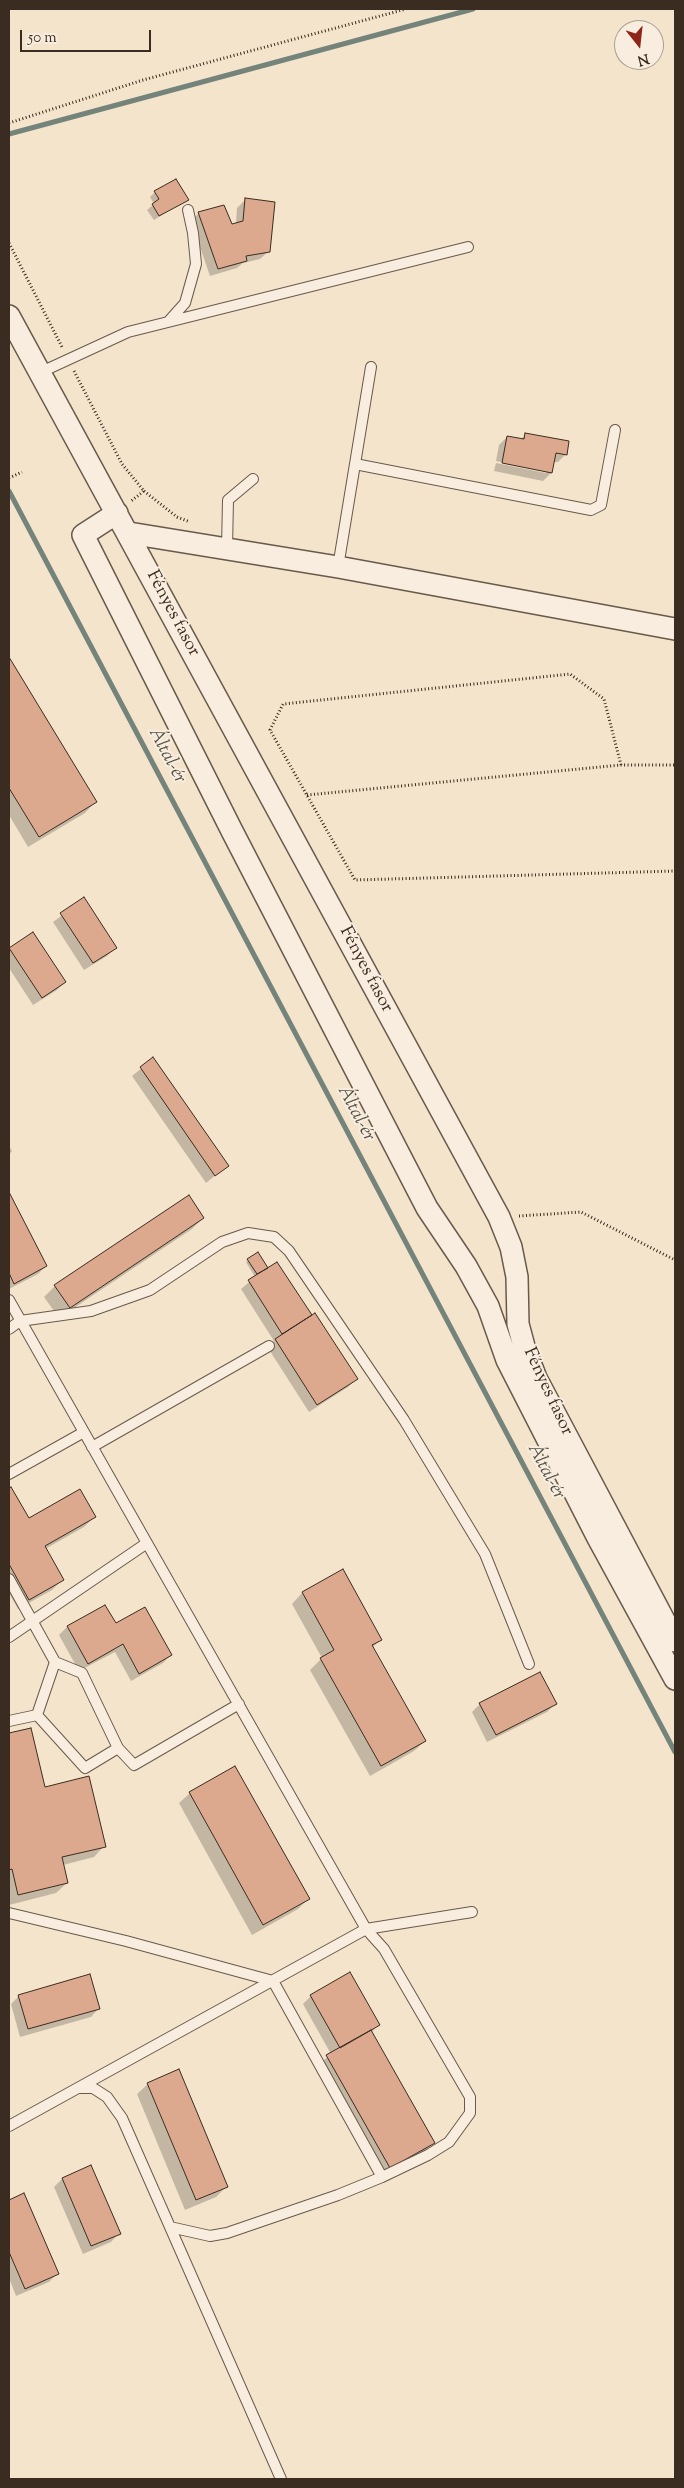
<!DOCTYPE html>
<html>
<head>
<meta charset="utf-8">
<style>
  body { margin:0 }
  #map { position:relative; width:684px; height:2488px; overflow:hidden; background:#f4e4cc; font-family:"Sorts Mill Goudy",serif }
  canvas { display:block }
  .frame { position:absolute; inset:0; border:10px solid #3a2c20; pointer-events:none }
  .north { position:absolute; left:614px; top:20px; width:50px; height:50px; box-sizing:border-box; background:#f8edde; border:1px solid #aca092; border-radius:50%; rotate:164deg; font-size:14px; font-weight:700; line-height:20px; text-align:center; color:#3a2c20 }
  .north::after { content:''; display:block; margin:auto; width:18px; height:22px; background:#8f2418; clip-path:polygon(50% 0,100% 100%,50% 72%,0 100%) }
  .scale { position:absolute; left:20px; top:30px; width:131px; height:22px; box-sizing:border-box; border:2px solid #3a2c20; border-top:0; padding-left:6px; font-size:15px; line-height:18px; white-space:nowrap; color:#3a2c20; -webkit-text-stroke:4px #f8edde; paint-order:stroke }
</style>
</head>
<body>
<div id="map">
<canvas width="684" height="2488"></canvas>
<div class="frame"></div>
<div class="north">N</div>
<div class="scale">50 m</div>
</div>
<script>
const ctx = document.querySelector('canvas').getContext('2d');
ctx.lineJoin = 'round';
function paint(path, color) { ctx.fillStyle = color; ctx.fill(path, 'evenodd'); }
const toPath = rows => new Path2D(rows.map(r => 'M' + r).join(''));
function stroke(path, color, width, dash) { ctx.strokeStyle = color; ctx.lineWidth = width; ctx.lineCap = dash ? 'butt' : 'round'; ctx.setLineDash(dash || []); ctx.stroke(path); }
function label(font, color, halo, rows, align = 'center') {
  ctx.font = font + ' "Sorts Mill Goudy",serif'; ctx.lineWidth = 4; ctx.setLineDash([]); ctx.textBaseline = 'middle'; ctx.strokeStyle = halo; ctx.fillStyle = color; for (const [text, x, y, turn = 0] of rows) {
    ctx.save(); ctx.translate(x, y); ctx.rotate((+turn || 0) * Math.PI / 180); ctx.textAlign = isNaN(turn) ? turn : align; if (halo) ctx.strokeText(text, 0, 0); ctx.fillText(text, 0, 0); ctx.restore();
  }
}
paint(toPath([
  [155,192,187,199,154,220,147,210,154,204,150,197],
  [245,200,269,251,260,259,243,263,237,268,210,276,191,221,199,213,232,225,236,224,237,208],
  [526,434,566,454,558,462,553,462,551,473,543,481,494,471,496,463,546,473,546,471,496,461,499,445,507,437,520,440],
  [9,660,95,802,85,813,28,847,9,815],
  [84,899,115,948,107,956,84,970,53,922],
  [10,949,65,982,57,990,33,1005,9,968],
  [153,1059,227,1166,206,1183,132,1076],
  [9,1146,12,1151,9,1155],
  [9,1195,46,1266,38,1274,9,1289],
  [203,1218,192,1229,59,1318,44,1297,55,1286],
  [248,1260,267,1269,311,1317,356,1379,348,1387,309,1412,268,1348,274,1341,241,1289,255,1277,246,1262],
  [9,1489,10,1489,28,1520,94,1517,84,1527,45,1549,63,1579,52,1590,18,1609,9,1593],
  [342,1571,381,1639,372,1648,425,1741,414,1751,370,1776,310,1670,322,1658,292,1604,302,1593],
  [105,1606,115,1625,171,1655,163,1663,131,1681,115,1652,79,1671,59,1635,67,1627],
  [480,1704,555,1704,547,1712,487,1742,472,1712],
  [30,1729,44,1788,104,1846,94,1857,63,1865,67,1883,56,1893,9,1905,9,1734],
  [190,1793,308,1899,298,1909,252,1935,179,1803],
  [19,1996,99,2008,91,2017,20,2037,11,2004],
  [311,1996,378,2025,371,2033,433,2143,422,2154,379,2178,316,2067,331,2054,303,2004],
  [148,2084,226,2187,216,2197,185,2210,137,2094],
  [62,2179,119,2233,111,2242,83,2254,54,2187],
  [23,2195,57,2274,49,2282,16,2296,9,2278,9,2201]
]), '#0003');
stroke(toPath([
  [9,134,473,9],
  [9,491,675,1752]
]), '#75847b', 5);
const building = toPath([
  [176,179,189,200,159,216,152,204,159,199,154,191,176,179],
  [245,198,275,202,270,252,246,256,247,261,218,269,198,212,224,205,232,224,243,221,245,198],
  [525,433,569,441,567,455,556,453,552,473,502,463,507,436,524,439,525,433],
  [9,657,97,802,39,837,9,788,9,657],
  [84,897,117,948,93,963,60,913,84,897],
  [33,932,66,982,42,998,9,948,33,932],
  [153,1057,229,1166,215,1176,140,1067,153,1057],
  [9,1192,47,1266,14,1284,9,1273,9,1192],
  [189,1195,204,1218,70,1308,54,1285,189,1195],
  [258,1252,268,1268,257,1274,247,1259,258,1252],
  [277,1262,312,1315,282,1334,248,1280,277,1262],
  [315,1313,358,1379,317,1405,275,1339,315,1313],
  [11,1487,29,1518,80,1489,96,1517,45,1546,64,1580,29,1600,9,1564,9,1488,11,1487],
  [343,1569,382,1640,372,1645,426,1741,381,1766,320,1658,334,1650,302,1592,343,1569],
  [105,1605,116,1623,145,1607,172,1655,139,1674,123,1644,88,1664,67,1626,105,1605],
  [540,1672,557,1704,496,1735,479,1703,540,1672],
  [31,1728,45,1787,89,1776,106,1847,62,1857,68,1883,18,1895,12,1869,9,1870,9,1733,31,1728],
  [235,1766,310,1899,263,1925,189,1792,235,1766],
  [350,1972,380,2025,340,2048,310,1995,350,1972],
  [90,1974,100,2009,28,2029,18,1995,90,1974],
  [371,2030,435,2143,390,2168,326,2055,371,2030],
  [179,2069,228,2187,196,2200,147,2083,179,2069],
  [91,2165,121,2234,91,2246,62,2178,91,2165],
  [24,2193,59,2274,25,2289,9,2252,9,2200,24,2193]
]);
paint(building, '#dca98e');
stroke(building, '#3a2c20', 1);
const service = toPath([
  [168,322,185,303,196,264,193,233,188,210],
  [39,373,128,332,468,247],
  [355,464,591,510,601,505,615,430],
  [227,548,228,500,253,479],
  [338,567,371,367],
  [9,1300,366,1929,384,1949,470,2097,470,2113,449,2142,428,2155,382,2177],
  [9,1329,20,1321,91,1311,150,1290,222,1242,248,1233,274,1237,289,1251,404,1420,485,1554,529,1664],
  [92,1447,269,1346],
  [9,1474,84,1432],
  [9,1579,55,1662],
  [9,1637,147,1543],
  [55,1662,82,1673,118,1748,85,1768,37,1715,55,1662],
  [9,1721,37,1715],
  [118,1748,134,1765,239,1704],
  [9,1913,126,1941,273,1981,382,2177,338,2195,227,2233,210,2236,170,2227],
  [79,2088,93,2088,107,2097,122,2118,281,2479],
  [9,2126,366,1929,472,1912]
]);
const minor = toPath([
  [9,316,499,1217,511,1247,517,1277,518,1324,525,1350,536,1378,675,1641],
  [117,513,83,535,232,831,427,1208,466,1266,488,1306,507,1360,598,1538,675,1679],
  [129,533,338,567,675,629]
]);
stroke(service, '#685a4b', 12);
stroke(minor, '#685a4b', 24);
stroke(toPath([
  [9,123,143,80,406,9],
  [9,243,63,349],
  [74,371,122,464,144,491,131,501],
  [9,478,22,472],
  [144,491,177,517,190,522],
  [621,765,604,699,570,674,283,704,270,730,355,880,675,871],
  [307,795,621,765,675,765],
  [519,1216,581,1212,675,1260]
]), '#3a2c20', 3, [1, 2.5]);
stroke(service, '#f8edde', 10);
stroke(minor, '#f8edde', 21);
label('18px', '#3a2c20', '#f8edde', [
  ["Fényes fasor",172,614,62],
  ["Fényes fasor",365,970,62],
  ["Fényes fasor",547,1392,65]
]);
label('italic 19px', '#525046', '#f8edde', [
  ["Által-ér",166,756,62],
  ["Által-ér",355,1114,62],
  ["Által-ér",545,1472,62]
]);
</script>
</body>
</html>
